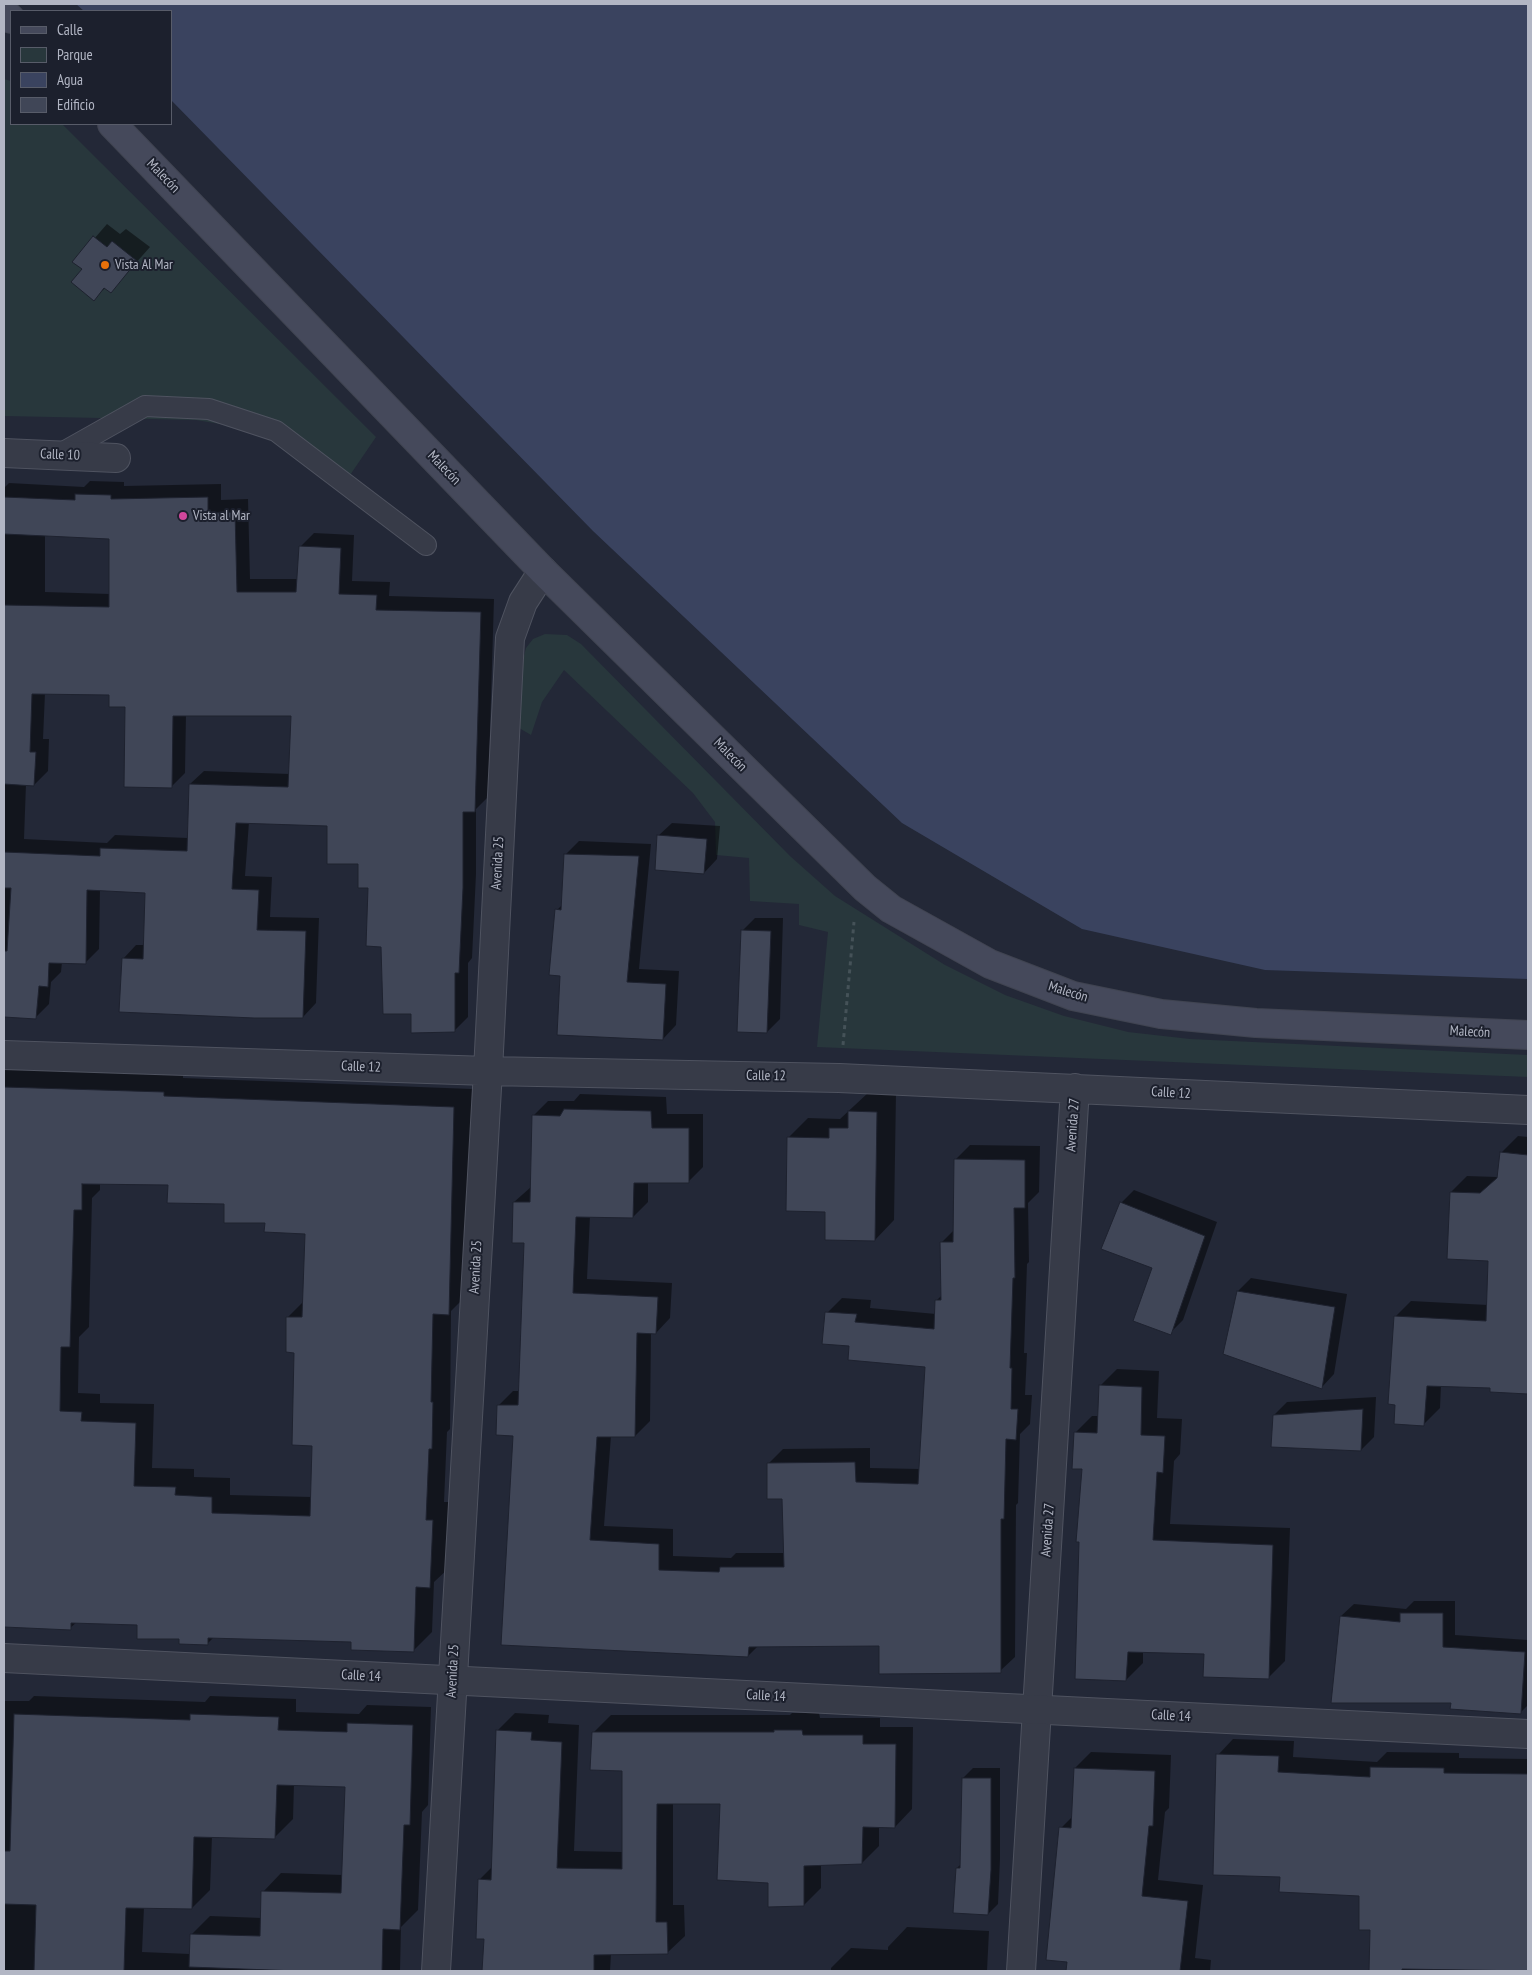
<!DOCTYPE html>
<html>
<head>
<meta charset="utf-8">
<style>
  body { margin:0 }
  #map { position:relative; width:1532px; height:1975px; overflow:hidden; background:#232837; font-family:"PT Sans Narrow",sans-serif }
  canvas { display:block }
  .frame { position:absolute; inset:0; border:5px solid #b2b6c4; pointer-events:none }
  .legend { position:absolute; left:10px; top:10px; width:162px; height:115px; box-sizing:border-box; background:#1c202d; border:1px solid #585c69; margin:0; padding:6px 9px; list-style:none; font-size:15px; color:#b2b6c4 }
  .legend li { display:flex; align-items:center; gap:10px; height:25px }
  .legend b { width:25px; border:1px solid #585c69 }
</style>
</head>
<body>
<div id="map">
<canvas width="1532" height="1975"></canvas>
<div class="frame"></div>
<ul class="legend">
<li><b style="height:6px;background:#45495b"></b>Calle</li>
<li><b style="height:14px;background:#28373c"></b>Parque</li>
<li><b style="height:14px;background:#3a435f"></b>Agua</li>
<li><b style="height:14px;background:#404657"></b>Edificio</li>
</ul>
</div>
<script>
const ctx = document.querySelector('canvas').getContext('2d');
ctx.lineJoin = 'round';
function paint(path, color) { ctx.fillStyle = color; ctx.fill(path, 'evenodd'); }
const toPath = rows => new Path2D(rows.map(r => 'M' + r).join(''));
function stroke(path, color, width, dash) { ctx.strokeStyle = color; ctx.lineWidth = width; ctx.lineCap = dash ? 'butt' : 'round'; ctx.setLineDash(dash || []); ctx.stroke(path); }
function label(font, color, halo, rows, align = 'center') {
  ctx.font = font + ' "PT Sans Narrow",sans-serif'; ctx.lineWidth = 4; ctx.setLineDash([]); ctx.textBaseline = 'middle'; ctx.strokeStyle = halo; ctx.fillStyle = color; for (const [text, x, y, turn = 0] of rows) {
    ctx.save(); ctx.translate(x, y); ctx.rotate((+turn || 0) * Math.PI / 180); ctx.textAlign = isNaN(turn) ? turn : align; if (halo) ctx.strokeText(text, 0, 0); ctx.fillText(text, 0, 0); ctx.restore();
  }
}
paint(toPath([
  [4,79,11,81,11,124,62,124,376,437,346,481,295,452,244,428,196,420,4,416],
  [545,634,567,635,581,644,790,856,835,896,945,965,1005,995,1064,1016,1128,1032,1190,1039,1528,1055,1528,1077,817,1047,828,932,799,925,799,904,750,901,749,858,716,855,715,822,693,793,564,670,542,702,531,735,514,725,518,680,526,648,533,639]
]), '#28373c');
paint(toPath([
  [76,4,1528,4,1528,979,1265,970,1082,929,902,823,593,531,171,100,171,11,84,11]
]), '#3a435f');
paint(toPath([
  [107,224,120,234,126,229,150,247,111,291,106,287,94,299,83,269,74,262],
  [90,481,124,482,124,486,221,484,221,500,248,499,250,579,298,579,300,547,314,533,354,535,352,581,390,582,389,596,494,599,488,797,476,809,476,874,472,958,468,963,468,1017,454,1031,412,1013,382,946,369,887,360,863,328,825,249,822,245,876,272,877,270,917,319,918,316,1003,303,1017,123,959,136,945,145,945,146,892,100,889,99,949,85,963,62,962,61,972,51,982,49,1004,35,1018,4,1016,4,488,9,483,84,487],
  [45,535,110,538,110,594,45,592],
  [45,693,110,694,127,706,171,787,185,773,186,714,292,714,290,774,204,771,190,784,188,838,115,835,107,843,24,839,26,784,34,785,48,771,49,739,43,739],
  [672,823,720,826,717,859,704,873,658,836],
  [579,841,651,844,639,969,679,971,676,1025,663,1039,561,974,557,910,563,904,566,854],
  [755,918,783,918,780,1019,767,1032,742,931],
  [4,1068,183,1073,183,1078,472,1089,467,1295,451,1311,450,1429,447,1432,444,1502,451,1502,449,1568,434,1582,432,1632,413,1651,352,1641,214,1637,207,1644,180,1638,138,1624,77,1622,70,1628,4,1626],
  [100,1183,169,1184,226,1203,266,1222,307,1232,304,1301,287,1318,314,1445,312,1497,230,1495,230,1478,194,1477,194,1469,152,1468,154,1404,100,1403,100,1394,78,1393,79,1337,89,1327,92,1198,100,1190],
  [869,1092,896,1093,894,1220,875,1240,827,1211,788,1138,808,1118,840,1119],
  [580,1094,666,1097,667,1114,703,1114,703,1167,688,1182,648,1182,648,1202,633,1217,590,1216,587,1279,672,1283,670,1318,656,1333,651,1333,650,1421,635,1436,611,1436,604,1526,673,1529,673,1556,731,1558,736,1553,785,1553,783,1498,768,1464,783,1449,870,1448,870,1468,920,1469,926,1366,850,1345,827,1313,842,1298,871,1300,870,1308,936,1314,937,1300,942,1295,941,1243,954,1230,955,1160,970,1145,1040,1146,1039,1192,1028,1203,1029,1262,1027,1264,1024,1353,1027,1353,1025,1395,1032,1395,1030,1424,1020,1434,1018,1503,1016,1505,1015,1657,1000,1671,880,1645,758,1646,748,1656,502,1644,514,1434,498,1406,513,1391,520,1391,525,1242,514,1202,531,1187,533,1116,548,1101,574,1101],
  [1518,1136,1528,1137,1528,1393,1491,1391,1491,1387,1441,1385,1440,1408,1423,1425,1396,1404,1395,1317,1411,1301,1488,1305,1489,1260,1451,1192,1467,1176,1497,1177,1502,1152],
  [1134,1190,1217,1222,1183,1320,1170,1333,1154,1268,1121,1203],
  [1251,1278,1347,1294,1334,1374,1321,1388,1238,1291],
  [1117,1369,1159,1371,1157,1418,1182,1419,1180,1454,1174,1461,1170,1524,1290,1528,1285,1661,1268,1678,1205,1653,1143,1651,1143,1663,1126,1680,1075,1433,1092,1416,1099,1416,1100,1386],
  [1376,1397,1374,1437,1361,1450,1274,1415,1287,1402],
  [1414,1601,1455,1601,1455,1635,1528,1640,1528,1705,1520,1713,1452,1702,1341,1616,1354,1604,1406,1609],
  [34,1696,205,1702,210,1696,296,1699,296,1712,359,1714,367,1705,431,1707,428,1805,422,1812,418,1910,401,1927,400,1971,4,1971,4,1701,29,1701],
  [294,1784,347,1786,343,1875,281,1873,263,1892,262,1918,210,1916,191,1935,190,1954,142,1952,144,1907,192,1908,210,1890,212,1836,274,1838,293,1819],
  [515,1713,549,1715,548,1723,579,1725,574,1851,623,1852,624,1770,593,1733,611,1715,790,1715,792,1713,819,1713,820,1718,880,1718,880,1727,913,1727,912,1809,895,1827,879,1826,879,1846,862,1863,821,1865,821,1888,804,1905,769,1882,721,1803,673,1803,673,1905,684,1905,685,1936,667,1953,611,1954,610,1971,484,1971,485,1938,479,1880,493,1866,497,1731],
  [1233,1739,1294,1741,1293,1757,1377,1762,1387,1752,1459,1753,1459,1758,1528,1759,1528,1971,1370,1971,1372,1929,1361,1895,1281,1876,1218,1755],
  [1091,1752,1171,1755,1169,1808,1165,1812,1158,1880,1203,1885,1195,1958,1211,1960,1210,1971,1067,1971,1061,1828,1073,1816,1075,1768],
  [973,1768,1000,1768,1000,1859,998,1904,988,1914,957,1868,961,1864,963,1778],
  [907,1927,989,1931,987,1971,831,1971,831,1968,851,1948,888,1950,888,1947]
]), '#0007');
const building = toPath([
  [93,236,107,247,112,241,137,261,111,293,104,288,94,301,71,282,82,269,72,262,93,236],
  [75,494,111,495,111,499,208,497,208,513,235,512,237,592,296,592,299,546,341,548,339,594,377,595,376,610,481,612,475,812,463,812,463,888,459,973,455,973,455,1032,411,1033,411,1014,383,1014,381,947,366,946,368,888,358,888,358,864,327,864,327,826,236,823,232,889,259,890,257,930,306,931,303,1018,254,1018,119,1012,122,958,143,959,145,893,87,890,86,964,49,963,48,987,39,986,36,1019,4,1017,4,951,7,951,11,888,4,888,4,852,100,856,100,848,187,851,189,784,288,787,291,716,173,716,172,788,124,787,125,707,109,707,109,695,32,694,30,752,36,752,34,786,4,784,4,605,109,607,109,539,4,534,4,497,75,500,75,494],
  [657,835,707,839,704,874,655,870,657,835],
  [564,854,639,856,627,982,666,984,663,1040,557,1035,560,976,549,975,555,909,561,910,564,854],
  [741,930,771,931,767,1033,737,1032,741,930],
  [4,1087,164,1092,164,1096,454,1107,449,1315,433,1314,431,1402,433,1402,432,1449,429,1449,426,1520,433,1520,430,1588,416,1587,414,1652,351,1650,351,1642,208,1638,208,1645,179,1644,179,1639,137,1639,137,1625,71,1623,71,1630,4,1627,4,1087],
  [82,1184,168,1185,167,1203,224,1204,224,1223,265,1223,264,1232,305,1234,302,1317,286,1317,286,1352,294,1353,292,1445,312,1446,310,1516,212,1513,212,1497,175,1495,176,1487,134,1486,136,1423,81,1421,82,1412,60,1411,61,1347,70,1347,74,1210,82,1210,82,1184],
  [564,1109,651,1111,652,1128,689,1128,689,1183,634,1183,633,1218,576,1217,573,1293,658,1297,656,1334,637,1333,635,1437,597,1437,590,1540,659,1544,659,1570,719,1572,720,1567,784,1567,782,1499,767,1499,767,1463,855,1462,856,1482,918,1484,925,1367,848,1360,849,1346,822,1344,825,1312,857,1314,855,1322,934,1329,935,1300,941,1300,940,1242,953,1242,954,1159,1025,1160,1025,1208,1014,1208,1015,1278,1013,1278,1010,1368,1012,1368,1011,1409,1018,1409,1016,1440,1006,1439,1004,1519,1001,1519,1001,1673,879,1674,879,1646,749,1647,748,1657,501,1645,513,1436,496,1435,497,1405,518,1405,524,1243,512,1243,513,1202,530,1202,532,1115,560,1116,564,1109],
  [848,1111,877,1112,875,1241,825,1240,825,1212,786,1211,787,1137,829,1138,829,1128,848,1128,848,1111],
  [1500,1152,1528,1155,1528,1394,1490,1392,1490,1388,1427,1386,1424,1426,1394,1424,1395,1405,1388,1404,1394,1316,1486,1321,1488,1261,1447,1259,1450,1192,1480,1193,1497,1178,1500,1152],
  [1120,1202,1205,1236,1171,1335,1133,1321,1152,1268,1101,1249,1120,1202],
  [1237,1291,1335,1307,1322,1389,1223,1354,1237,1291],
  [1099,1385,1142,1387,1141,1435,1165,1436,1163,1473,1157,1472,1153,1540,1273,1545,1269,1679,1203,1677,1204,1654,1128,1652,1126,1681,1075,1679,1079,1542,1076,1542,1082,1469,1072,1469,1074,1432,1097,1433,1099,1385],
  [1363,1409,1361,1451,1271,1447,1273,1415,1363,1409],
  [1400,1613,1443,1613,1443,1647,1525,1652,1521,1714,1450,1709,1451,1703,1331,1703,1340,1616,1400,1622,1400,1613],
  [14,1714,190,1720,190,1714,279,1717,278,1730,347,1732,347,1723,413,1725,410,1825,404,1825,400,1930,383,1929,382,1971,297,1971,189,1967,190,1934,260,1936,261,1891,341,1893,345,1787,277,1785,275,1839,194,1837,192,1909,126,1908,124,1971,34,1971,36,1905,4,1904,4,1851,10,1851,14,1714],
  [496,1730,532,1732,531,1740,562,1742,557,1868,622,1869,622,1771,590,1770,592,1732,774,1732,774,1730,802,1730,803,1735,863,1735,863,1744,896,1744,895,1828,863,1827,862,1864,804,1866,804,1906,768,1907,768,1883,717,1880,720,1804,657,1804,656,1922,667,1922,668,1954,594,1955,594,1971,482,1971,484,1939,476,1939,478,1879,491,1880,496,1730],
  [1216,1754,1279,1756,1278,1772,1370,1777,1370,1767,1444,1768,1444,1773,1528,1774,1528,1971,1402,1969,1402,1971,1369,1971,1370,1930,1359,1930,1359,1896,1279,1892,1280,1877,1213,1875,1216,1754],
  [1074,1768,1155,1771,1153,1826,1149,1826,1142,1896,1188,1901,1180,1971,1066,1971,1067,1962,1046,1960,1059,1827,1071,1828,1074,1768],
  [962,1778,991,1778,991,1870,988,1915,953,1913,956,1868,960,1868,962,1778]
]);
paint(building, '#404657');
stroke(building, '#1e222f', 1);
const service = toPath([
  [58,455,145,406,209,409,276,431,426,545]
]);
const minor = toPath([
  [4,453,116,458],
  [4,1055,488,1071,839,1078,1528,1110],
  [436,1971,488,1071,510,638,523,602,543,571],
  [1021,1971,1075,1088]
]);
const tertiary = toPath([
  [4,1658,1528,1734]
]);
const secondary = toPath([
  [4,12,11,19],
  [112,124,543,571,865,888,891,909,990,964,1073,996,1161,1014,1256,1023,1528,1035]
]);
stroke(service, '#4f5360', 22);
stroke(minor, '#4f5360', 30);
stroke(tertiary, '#4f5360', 30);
stroke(secondary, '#404451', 30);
stroke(toPath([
  [843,1045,854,922]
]), '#455258', 3, [4, 4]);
stroke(service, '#373b48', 20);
stroke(minor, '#373b48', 28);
stroke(tertiary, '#373b48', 28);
stroke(secondary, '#45495b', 28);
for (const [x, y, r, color] of [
  [105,265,5,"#e8710a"],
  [183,516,5,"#d1479c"]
]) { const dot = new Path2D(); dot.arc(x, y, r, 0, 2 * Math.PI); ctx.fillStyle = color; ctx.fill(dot); stroke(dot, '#1c202d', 2); }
label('14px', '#b2b6c4', '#1c202d', [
  ["Malecón",163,176,46],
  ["Calle 10",60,455,2],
  ["Malecón",444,468,46],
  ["Malecón",730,755,45],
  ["Avenida 25",498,863,-87],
  ["Malecón",1068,992,17],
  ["Malecón",1470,1032,3],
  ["Calle 12",361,1067,2],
  ["Calle 12",766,1076,1],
  ["Calle 12",1171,1093,3],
  ["Avenida 27",1073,1125,-86],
  ["Avenida 25",476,1267,-87],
  ["Avenida 27",1048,1530,-86],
  ["Avenida 25",453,1671,-87],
  ["Calle 14",361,1676,3],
  ["Calle 14",766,1696,3],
  ["Calle 14",1171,1716,3]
]);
label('14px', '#b2b6c4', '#1c202d', [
  ["Vista Al Mar",115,265],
  ["Vista al Mar",193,516]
], 'left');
</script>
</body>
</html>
